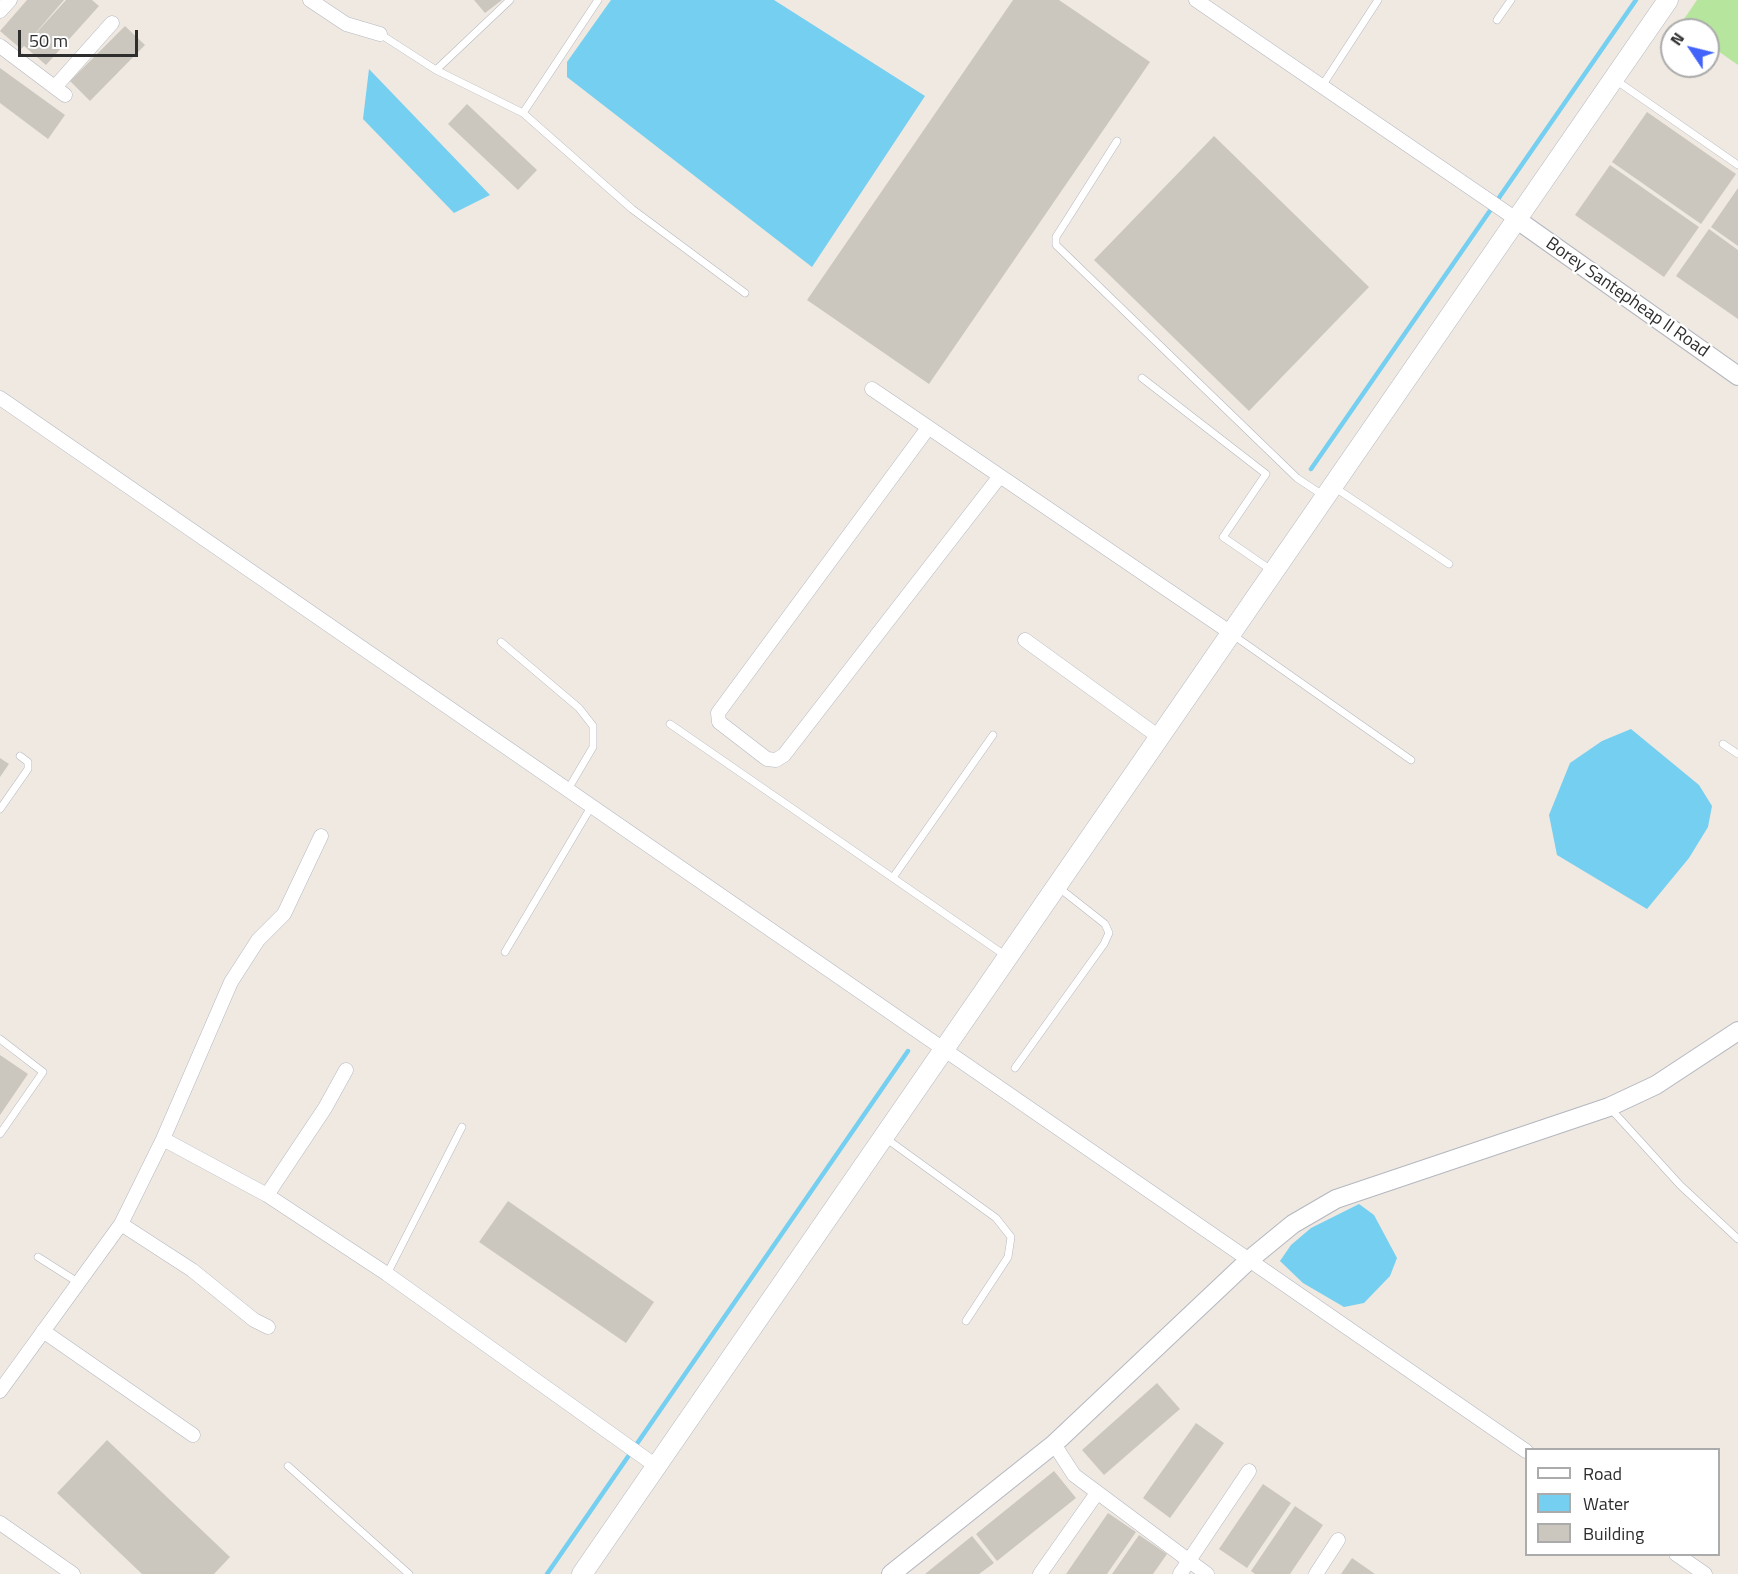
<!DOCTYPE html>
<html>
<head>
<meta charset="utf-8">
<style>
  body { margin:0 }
  #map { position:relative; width:1738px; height:1574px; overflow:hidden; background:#efe9e1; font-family:"Titillium Web",sans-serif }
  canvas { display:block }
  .legend { position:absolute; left:1525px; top:1448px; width:195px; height:108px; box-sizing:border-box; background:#fff; border:2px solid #ababab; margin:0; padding:8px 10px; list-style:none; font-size:18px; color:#2e2e2e }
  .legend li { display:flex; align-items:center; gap:12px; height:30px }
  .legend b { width:30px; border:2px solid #ababab }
  .north { position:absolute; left:1660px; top:18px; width:60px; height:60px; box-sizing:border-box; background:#fff; border:2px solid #ababab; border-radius:50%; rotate:305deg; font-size:16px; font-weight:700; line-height:24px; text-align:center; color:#2e2e2e }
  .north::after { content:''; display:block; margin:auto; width:21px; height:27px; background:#4264fb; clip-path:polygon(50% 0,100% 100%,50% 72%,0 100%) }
  .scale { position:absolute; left:18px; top:30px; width:120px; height:27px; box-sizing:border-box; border:3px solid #2e2e2e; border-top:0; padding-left:8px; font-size:18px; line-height:21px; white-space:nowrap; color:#2e2e2e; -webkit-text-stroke:4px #fff; paint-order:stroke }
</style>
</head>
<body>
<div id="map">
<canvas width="1738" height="1574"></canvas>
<ul class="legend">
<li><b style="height:8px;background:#fff"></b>Road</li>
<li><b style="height:16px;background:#75cff0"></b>Water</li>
<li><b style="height:16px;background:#cbc7bf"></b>Building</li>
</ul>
<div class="north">N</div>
<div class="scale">50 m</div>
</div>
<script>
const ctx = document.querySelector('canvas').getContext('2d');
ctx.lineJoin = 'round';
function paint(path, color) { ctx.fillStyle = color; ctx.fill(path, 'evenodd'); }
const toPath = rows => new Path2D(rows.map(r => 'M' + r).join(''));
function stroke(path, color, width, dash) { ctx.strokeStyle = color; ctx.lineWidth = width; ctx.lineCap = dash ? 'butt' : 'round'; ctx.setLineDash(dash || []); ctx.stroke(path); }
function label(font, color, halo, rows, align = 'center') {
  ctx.font = font + ' "Titillium Web",sans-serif'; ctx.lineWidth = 4.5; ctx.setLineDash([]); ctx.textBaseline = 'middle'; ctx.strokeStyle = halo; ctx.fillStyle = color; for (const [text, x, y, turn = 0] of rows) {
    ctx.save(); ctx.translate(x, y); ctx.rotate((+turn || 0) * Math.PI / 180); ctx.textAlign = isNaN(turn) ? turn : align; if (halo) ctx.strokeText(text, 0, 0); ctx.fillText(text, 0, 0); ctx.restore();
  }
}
paint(toPath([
  [1697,0,1738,0,1738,65,1708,44,1708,30,1688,30,1680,25]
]), '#b6e59e');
paint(toPath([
  [611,0,774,0,925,96,812,267,567,77,567,62],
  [369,69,490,195,454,213,363,119],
  [1631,729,1699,785,1712,806,1708,827,1689,858,1647,909,1557,855,1549,815,1570,763,1602,741],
  [1359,1204,1374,1215,1397,1258,1390,1276,1364,1303,1344,1307,1303,1283,1280,1261,1291,1245,1311,1228]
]), '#75cff0');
stroke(toPath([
  [1311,469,1636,0],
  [547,1574,908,1051]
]), '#75cff0', 4.5);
paint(toPath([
  [27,0,64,0,26,44,66,0,92,0,99,6,46,65,24,46,21,49,0,31],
  [474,0,502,0,485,13],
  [1013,0,1059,0,1150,62,929,384,807,300],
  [125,26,145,45,90,101,70,81],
  [0,68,65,115,48,139,0,103],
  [467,104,537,170,518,190,448,124],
  [1647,112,1736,174,1701,224,1612,162],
  [1214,136,1369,287,1249,411,1094,260],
  [1610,165,1699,227,1664,277,1575,215],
  [1738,188,1738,246,1711,227],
  [1709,229,1738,250,1738,319,1676,276],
  [0,758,9,764,0,777],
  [0,1055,28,1074,0,1115],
  [508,1201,654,1302,626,1343,479,1242],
  [1157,1383,1180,1409,1104,1475,1082,1450],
  [1196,1423,1224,1443,1170,1518,1143,1498],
  [107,1440,230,1557,214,1574,142,1574,57,1493],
  [1054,1471,1076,1498,997,1561,976,1534],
  [1263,1484,1291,1503,1247,1568,1219,1549],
  [1295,1506,1323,1525,1290,1574,1255,1574,1251,1571],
  [1108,1513,1136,1532,1107,1574,1066,1574],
  [1139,1535,1167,1554,1153,1574,1112,1574],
  [972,1536,994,1563,979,1574,925,1574],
  [1352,1558,1375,1574,1341,1574]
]), '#cbc7bf');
const service = toPath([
  [1497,20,1511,0],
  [380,34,436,70,523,113,632,209,745,293],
  [436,70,510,0],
  [1614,79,1738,165],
  [1322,86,1378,0],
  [523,113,598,0],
  [1117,141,1056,237,1056,245,1297,478,1324,496],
  [1142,378,1266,474,1223,537,1271,570],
  [1334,487,1449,564],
  [1233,635,1411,760],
  [501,642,579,708,593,726,593,747,567,791],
  [670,724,1006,956],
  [1723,744,1738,754],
  [0,809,28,769,28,762,20,756],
  [894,876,993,735],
  [505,952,591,807],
  [0,1039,43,1072,0,1134],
  [1015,1068,1104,944,1109,933,1105,924,1058,887],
  [1610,1108,1680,1185,1738,1239],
  [884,1137,996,1218,1011,1237,1008,1257,966,1321],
  [38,1257,79,1283],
  [387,1274,462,1127],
  [288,1466,409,1574]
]);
const minor = toPath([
  [310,0,346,24,380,34],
  [1196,0,1516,219],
  [0,11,10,0],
  [0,46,65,95],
  [55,87,112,23],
  [872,389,1231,633],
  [0,398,1526,1451],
  [928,428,718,713,719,722,767,759,776,760,784,755,1000,476],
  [1025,640,1159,737],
  [163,1139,267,1195,387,1274,656,1466],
  [267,1195,325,1108,346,1070],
  [121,1224,192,1270,254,1320,268,1327],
  [43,1331,193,1435],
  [0,1391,121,1224,163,1139,231,982,258,940,284,914,321,836],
  [1054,1444,1074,1475,1207,1574],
  [0,1523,73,1574],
  [1676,1554,1705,1574],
  [1040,1574,1097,1493],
  [1180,1574,1249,1471],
  [1316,1574,1338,1540]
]);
const tertiary = toPath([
  [1516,219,1738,376],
  [891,1574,1054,1444,1249,1260,1293,1224,1336,1199,1609,1107,1656,1085,1738,1031]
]);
const secondary = toPath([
  [582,1574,1668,0]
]);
stroke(service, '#b4b7c1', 8);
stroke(minor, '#b4b7c1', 15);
stroke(tertiary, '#b4b7c1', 20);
stroke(secondary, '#b4b7c1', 21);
stroke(service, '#fff', 7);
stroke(minor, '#fff', 14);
stroke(tertiary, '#fff', 18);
stroke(secondary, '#fff', 20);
label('18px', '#2e2e2e', '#fff', [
  ["Borey Santepheap II Road",1627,298,35]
]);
</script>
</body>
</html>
